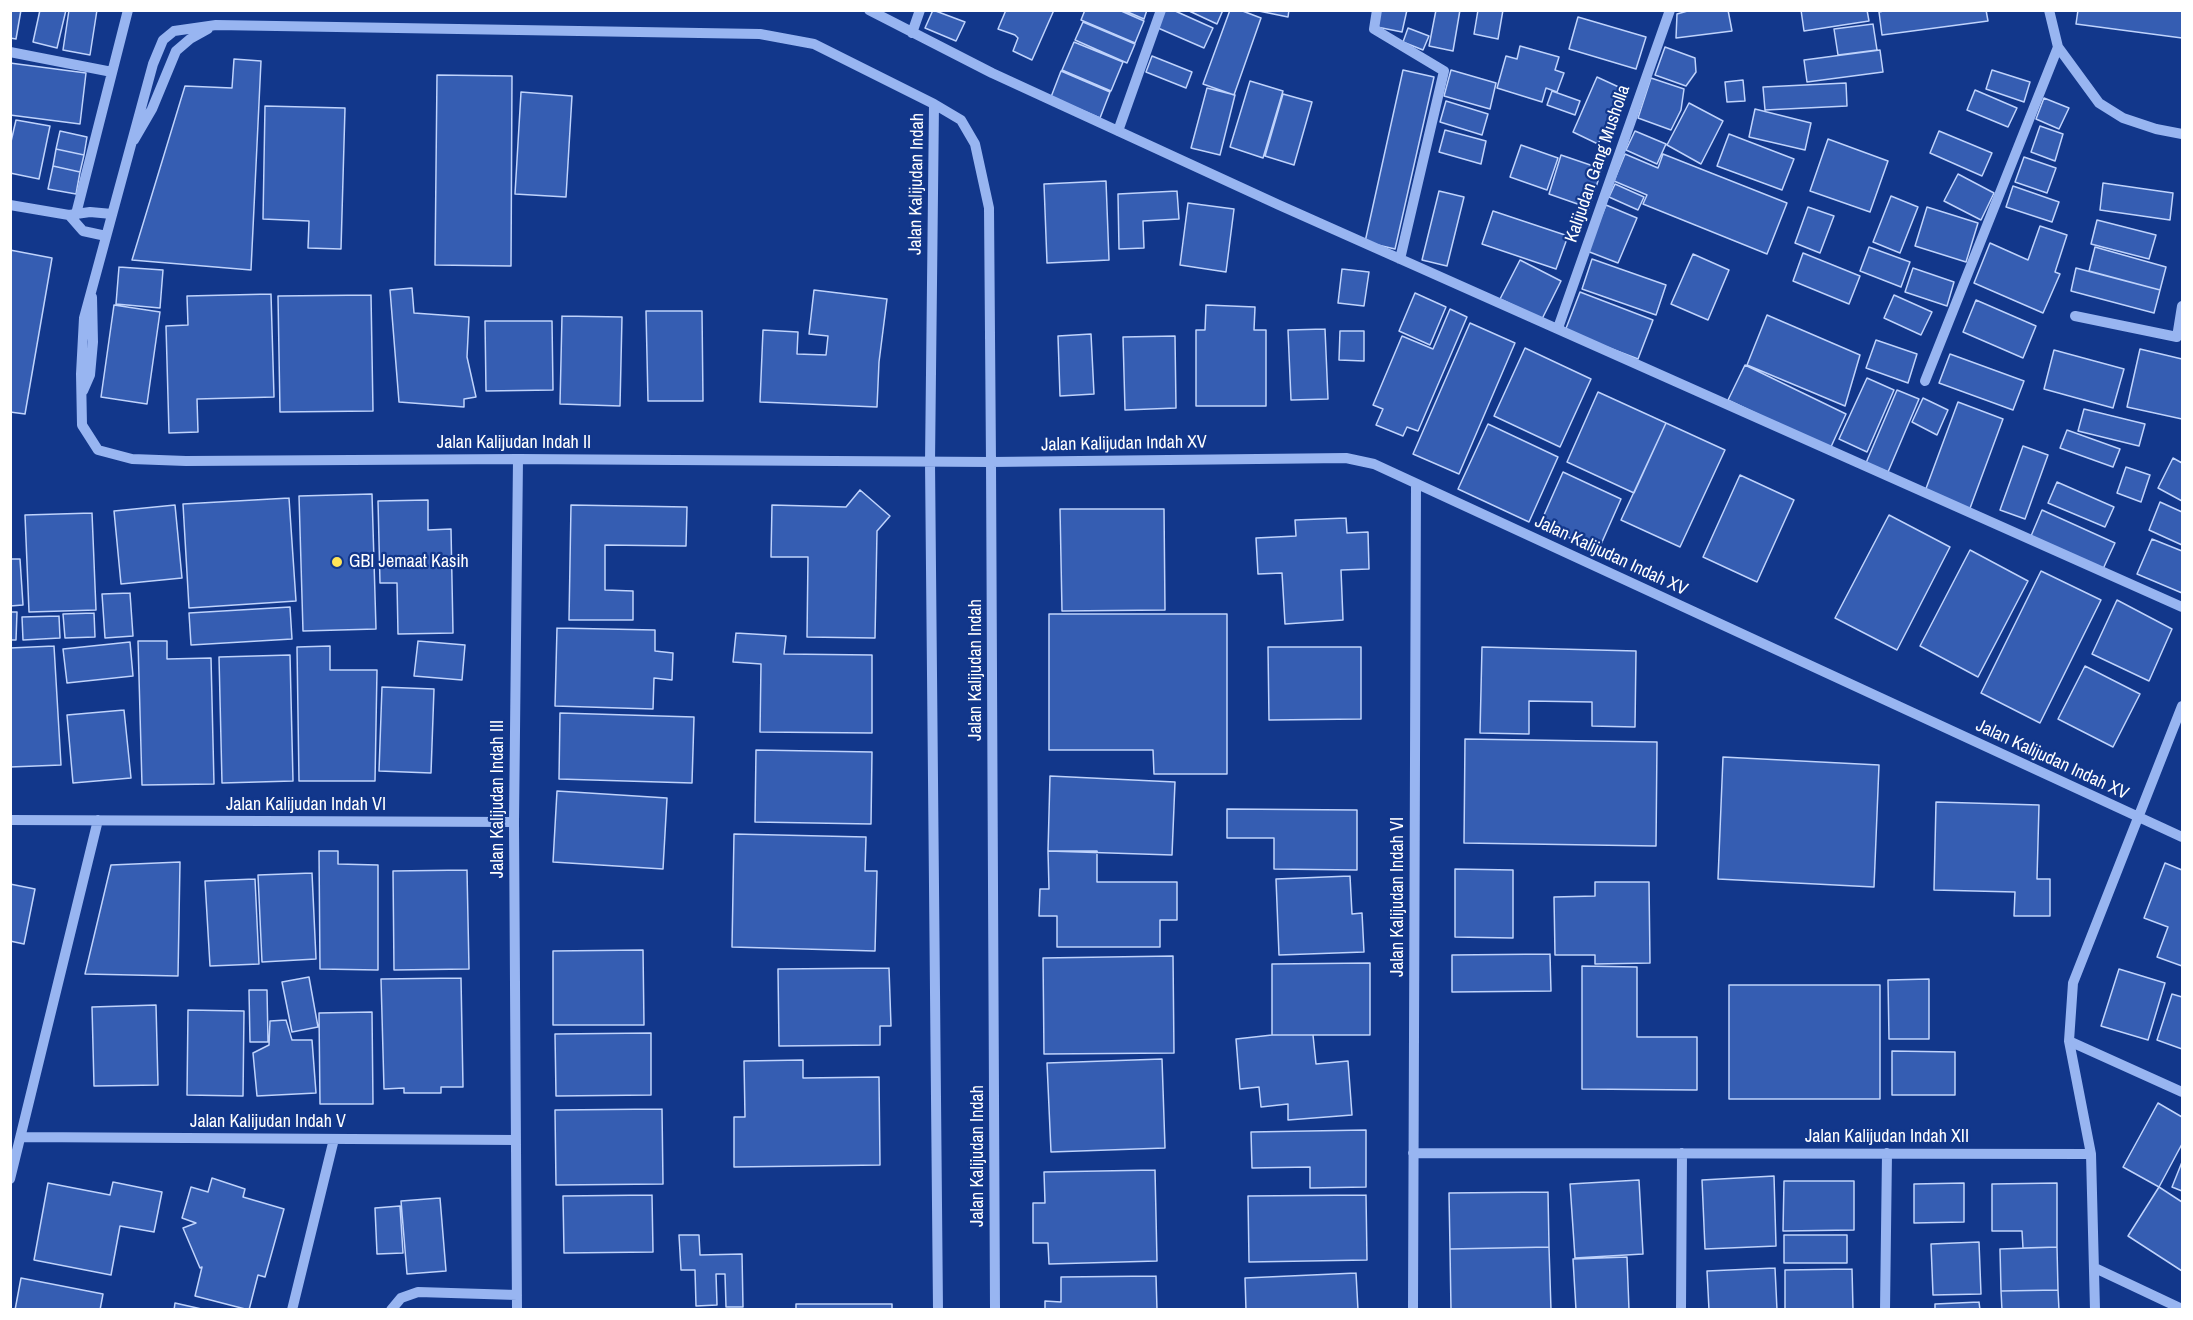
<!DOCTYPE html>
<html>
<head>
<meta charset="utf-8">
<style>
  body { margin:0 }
  #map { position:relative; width:2193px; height:1320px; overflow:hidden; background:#12378b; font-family:"Archivo Narrow",sans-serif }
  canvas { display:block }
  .frame { position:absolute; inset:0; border:12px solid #fff; pointer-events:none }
</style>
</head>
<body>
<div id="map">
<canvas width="2193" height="1320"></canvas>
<div class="frame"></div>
</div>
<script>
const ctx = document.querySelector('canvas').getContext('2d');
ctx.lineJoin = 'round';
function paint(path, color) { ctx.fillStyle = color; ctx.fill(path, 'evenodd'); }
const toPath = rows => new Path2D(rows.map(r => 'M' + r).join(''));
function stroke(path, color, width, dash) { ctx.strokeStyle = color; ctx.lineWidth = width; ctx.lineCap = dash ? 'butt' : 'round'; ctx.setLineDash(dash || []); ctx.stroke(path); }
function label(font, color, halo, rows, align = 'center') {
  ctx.font = font + ' "Archivo Narrow",sans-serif'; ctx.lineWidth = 4.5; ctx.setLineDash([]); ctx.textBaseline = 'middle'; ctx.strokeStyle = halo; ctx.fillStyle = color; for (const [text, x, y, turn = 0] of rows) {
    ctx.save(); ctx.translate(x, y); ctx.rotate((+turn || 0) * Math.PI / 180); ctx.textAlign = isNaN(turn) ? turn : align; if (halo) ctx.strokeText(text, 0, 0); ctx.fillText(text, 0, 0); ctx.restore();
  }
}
const building = toPath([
  [10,10,21,10,16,39,10,38,10,10],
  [40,10,66,10,57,48,33,42,40,10],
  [69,10,97,10,90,55,63,50,69,10],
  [933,10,965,22,956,41,925,28,933,10],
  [1006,10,1054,10,1032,60,1013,51,1018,38,1015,35,998,29,1006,10],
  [1085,10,1119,10,1144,21,1135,43,1081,20,1085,10],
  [1123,10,1147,10,1144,19,1123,10],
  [1165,10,1173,10,1213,28,1204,48,1158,28,1165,10],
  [1187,10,1223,10,1217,24,1187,10],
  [1230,10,1240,10,1261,18,1234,95,1203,84,1230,10],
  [1254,10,1289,10,1288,17,1254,10],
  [1380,10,1407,10,1402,32,1377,27,1380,10],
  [1436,10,1460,10,1453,51,1429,46,1436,10],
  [1478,10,1503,10,1498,39,1474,34,1478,10],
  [1691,10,1728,10,1732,31,1676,38,1677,14,1691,10],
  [1801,10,1867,10,1869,21,1804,31,1801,10],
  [1888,10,1986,10,1988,21,1882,35,1879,12,1888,10],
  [2078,10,2182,10,2182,38,2076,24,2078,10],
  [1578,17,1646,37,1636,69,1569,49,1578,17],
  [1083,22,1135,44,1127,63,1075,40,1083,22],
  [1873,24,1877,50,1838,55,1834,29,1873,24],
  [1408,28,1429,36,1423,50,1403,42,1408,28],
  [1074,42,1123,62,1111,91,1062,70,1074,42],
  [1520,46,1559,57,1555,70,1564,73,1557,92,1546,88,1542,102,1497,88,1506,56,1517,59,1520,46],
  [1665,47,1695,58,1696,72,1686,86,1655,75,1665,47],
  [1880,50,1883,72,1807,82,1804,60,1880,50],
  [1152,56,1192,72,1186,88,1146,72,1152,56],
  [234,59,261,61,251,270,132,260,185,86,232,88,234,59],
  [10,63,86,73,80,124,10,115,10,63],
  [1403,70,1434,77,1395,249,1365,242,1403,70],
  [1451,70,1496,83,1490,109,1444,96,1451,70],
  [1992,70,2030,82,2024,102,1986,89,1992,70],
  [1061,71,1110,92,1100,118,1051,97,1061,71],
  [437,75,512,76,511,266,435,265,437,75],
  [1597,77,1623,89,1598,144,1573,132,1597,77],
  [1651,78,1684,89,1681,110,1671,130,1638,118,1651,78],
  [1743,80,1745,101,1727,102,1725,82,1743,80],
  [1250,81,1283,91,1263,158,1230,147,1250,81],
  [1846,83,1847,106,1765,110,1763,87,1846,83],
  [1207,88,1235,95,1220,155,1191,148,1207,88],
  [1975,90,2017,108,2008,127,1967,110,1975,90],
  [1552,91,1580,101,1575,115,1547,105,1552,91],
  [521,92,572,96,566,197,515,194,521,92],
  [1283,94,1312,102,1294,165,1265,156,1283,94],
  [2044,98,2069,108,2059,129,2036,119,2044,98],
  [1446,101,1488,114,1482,135,1440,122,1446,101],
  [1689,103,1723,121,1701,164,1667,145,1689,103],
  [265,106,345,108,341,249,308,248,309,221,263,219,265,106],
  [1755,109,1811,123,1805,150,1749,137,1755,109],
  [16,120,50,126,39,179,10,173,10,146,16,120],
  [2040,126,2063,134,2055,161,2031,152,2040,126],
  [1445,130,1486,141,1481,164,1439,152,1445,130],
  [60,131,87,137,84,155,56,149,60,131],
  [1635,131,1666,144,1657,164,1626,150,1635,131],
  [1939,131,1992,153,1982,176,1930,153,1939,131],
  [1729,134,1794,159,1782,190,1717,166,1729,134],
  [1828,139,1888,161,1870,212,1810,191,1828,139],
  [1521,145,1558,158,1547,190,1510,177,1521,145],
  [56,149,84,155,80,172,53,166,56,149],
  [1625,154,1658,168,1663,154,1787,203,1767,254,1643,204,1647,195,1614,181,1625,154],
  [1561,155,1602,169,1589,208,1549,194,1561,155],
  [2024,157,2056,168,2047,193,2015,182,2024,157],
  [53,166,80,172,76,194,48,189,53,166],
  [1958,174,1994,193,1981,220,1944,201,1958,174],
  [1106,181,1109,260,1047,263,1044,184,1106,181],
  [2103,183,2173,193,2170,220,2100,210,2103,183],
  [1615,184,1644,197,1638,210,1609,197,1615,184],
  [2013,186,2059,202,2052,222,2006,207,2013,186],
  [1177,191,1179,219,1143,221,1144,248,1119,249,1118,194,1177,191],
  [1439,191,1464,197,1447,266,1422,260,1439,191],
  [1891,196,1918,207,1900,253,1873,242,1891,196],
  [1188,203,1234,209,1226,272,1180,265,1188,203],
  [1606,205,1637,218,1618,263,1587,251,1606,205],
  [1808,207,1834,216,1820,253,1795,243,1808,207],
  [1927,207,1978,223,1966,262,1915,246,1927,207],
  [1493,211,1568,236,1556,269,1482,244,1493,211],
  [2097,220,2156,235,2149,259,2091,244,2097,220],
  [2040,226,2067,235,2055,272,2060,274,2043,313,1974,283,1990,243,2028,260,2040,226],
  [1869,247,1910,262,1901,287,1860,271,1869,247],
  [2095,247,2166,267,2160,290,2089,271,2095,247],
  [10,250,52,258,25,414,10,412,10,250],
  [1803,253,1860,276,1849,304,1793,281,1803,253],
  [1693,254,1729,270,1708,320,1671,304,1693,254],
  [1592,259,1666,285,1656,315,1582,289,1592,259],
  [1520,260,1561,281,1542,319,1500,299,1520,260],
  [119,267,163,270,160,308,116,304,119,267],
  [1913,268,1954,282,1947,306,1905,292,1913,268],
  [2076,268,2160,290,2154,313,2071,291,2076,268],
  [1342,269,1369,272,1364,306,1338,303,1342,269],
  [412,288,414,313,469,317,467,357,476,397,464,399,464,407,399,402,390,290,412,288],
  [814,290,887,299,879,362,877,407,760,402,763,330,798,332,797,354,826,355,828,336,809,334,814,290],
  [1580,292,1653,320,1638,359,1565,331,1580,292],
  [1415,293,1446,307,1430,345,1399,331,1415,293],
  [271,294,274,397,197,399,198,432,169,433,166,326,188,325,187,296,271,294],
  [371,295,373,411,280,412,278,296,371,295],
  [1894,295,1932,312,1921,335,1884,318,1894,295],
  [1976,300,2036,326,2023,358,1963,332,1976,300],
  [114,305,160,312,147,404,101,397,114,305],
  [1206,305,1255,307,1254,330,1266,330,1266,406,1196,406,1196,330,1205,330,1206,305],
  [1450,309,1467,317,1418,431,1407,427,1403,436,1376,425,1383,409,1373,405,1402,336,1433,349,1450,309],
  [646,311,702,311,703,401,648,401,646,311],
  [1767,315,1860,355,1845,406,1747,365,1767,315],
  [562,316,622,317,620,406,560,404,562,316],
  [485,321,552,321,553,390,486,391,485,321],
  [1470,323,1515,343,1459,474,1413,454,1470,323],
  [1325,329,1328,399,1291,400,1288,330,1325,329],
  [1340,331,1364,331,1364,361,1339,360,1340,331],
  [1091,334,1094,394,1060,396,1058,336,1091,334],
  [1175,336,1176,408,1125,410,1123,337,1175,336],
  [1876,340,1917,354,1908,383,1866,368,1876,340],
  [1525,348,1591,379,1560,447,1494,416,1525,348],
  [2140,349,2182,359,2182,419,2127,407,2140,349],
  [2054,350,2124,369,2113,408,2044,389,2054,350],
  [1950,354,2024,381,2013,410,1939,383,1950,354],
  [1745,365,1846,414,1830,449,1728,400,1745,365],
  [1867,378,1894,390,1867,452,1839,439,1867,378],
  [1897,390,1919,399,1888,472,1866,463,1897,390],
  [1598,392,1666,423,1634,493,1567,462,1598,392],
  [1923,398,1948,410,1937,435,1912,422,1923,398],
  [1958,402,2003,419,1969,511,1924,494,1958,402],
  [2084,409,2145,424,2139,446,2078,431,2084,409],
  [1666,423,1725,450,1680,547,1621,520,1666,423],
  [1488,424,1558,457,1529,522,1458,489,1488,424],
  [2067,430,2120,449,2113,467,2060,448,2067,430],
  [2023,446,2048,455,2025,519,2000,510,2023,446],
  [2173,458,2182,463,2182,501,2158,488,2173,458],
  [2126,467,2150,475,2141,502,2117,493,2126,467],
  [1563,472,1621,499,1598,551,1540,524,1563,472],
  [1740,475,1794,500,1757,582,1703,557,1740,475],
  [2057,482,2114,507,2105,527,2048,503,2057,482],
  [860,490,890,516,877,531,875,638,807,637,808,557,771,557,772,505,846,507,860,490],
  [372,494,376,629,303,631,299,496,372,494],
  [289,498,296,601,189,608,183,504,289,498],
  [428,500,428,530,451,529,453,633,398,634,397,583,380,583,378,501,428,500],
  [2160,502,2182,512,2182,545,2149,530,2160,502],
  [175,505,182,578,121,584,114,511,175,505],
  [571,505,687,507,686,546,605,545,605,590,633,591,633,620,569,620,571,505],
  [1060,509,1164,509,1165,610,1062,611,1060,509],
  [2042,510,2115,543,2103,569,2031,536,2042,510],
  [92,513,96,610,29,612,25,515,92,513],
  [1889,515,1950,547,1897,650,1835,618,1889,515],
  [1346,518,1347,533,1368,532,1369,569,1341,570,1343,620,1285,624,1282,573,1258,574,1256,538,1296,536,1295,520,1346,518],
  [2152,539,2182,551,2182,593,2137,574,2152,539],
  [1970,550,2028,581,1978,677,1920,646,1970,550],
  [10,559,20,559,23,605,10,606,10,559],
  [2041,571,2101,600,2040,723,1981,693,2041,571],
  [130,593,133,636,105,638,102,594,130,593],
  [2117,600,2172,629,2149,681,2092,654,2117,600],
  [290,607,292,639,191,645,189,613,290,607],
  [10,612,17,612,16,640,10,640,10,612],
  [94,613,95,637,65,638,63,614,94,613],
  [1049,614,1227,614,1227,774,1154,774,1153,750,1049,750,1049,614],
  [59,616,60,638,23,640,22,617,59,616],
  [557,628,655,630,655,651,673,653,672,680,654,678,653,709,555,706,557,628],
  [736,633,786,636,784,654,872,655,872,733,760,732,761,664,733,662,736,633],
  [138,641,167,641,167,659,211,658,214,784,142,785,138,641],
  [418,641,465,645,462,680,414,676,418,641],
  [130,642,133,676,67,683,63,649,130,642],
  [54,646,61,765,10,767,10,648,54,646],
  [330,646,330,670,377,670,375,781,299,781,297,647,330,646],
  [1268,647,1361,647,1361,719,1269,720,1268,647],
  [1482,647,1636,651,1635,727,1592,726,1592,702,1529,701,1529,734,1480,733,1482,647],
  [290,655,293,781,222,783,219,657,290,655],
  [2085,666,2140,694,2113,747,2058,719,2085,666],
  [382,687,434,689,431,773,379,771,382,687],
  [124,710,131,778,73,783,67,715,124,710],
  [560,713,694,717,692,783,559,779,560,713],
  [1465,739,1657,742,1656,846,1464,843,1465,739],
  [756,750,872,752,871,824,755,822,756,750],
  [1723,757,1879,765,1874,887,1718,879,1723,757],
  [1050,776,1175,782,1172,855,1048,851,1050,776],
  [557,791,667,798,663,869,553,862,557,791],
  [1936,802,2039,805,2037,879,2050,879,2050,916,2014,916,2015,892,1934,890,1936,802],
  [1227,809,1357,810,1357,870,1274,869,1274,838,1227,838,1227,809],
  [734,834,866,837,865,871,877,871,875,951,732,947,734,834],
  [319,851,338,851,338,864,378,865,378,970,320,969,319,851],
  [1048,851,1097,851,1097,882,1177,882,1177,920,1160,920,1160,947,1057,947,1057,916,1039,916,1040,889,1049,889,1048,851],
  [180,862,178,976,85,974,111,865,180,862],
  [2165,863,2182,870,2182,966,2157,957,2168,927,2144,918,2165,863],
  [1455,869,1513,870,1513,938,1455,937,1455,869],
  [467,870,469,969,394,970,393,871,467,870],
  [312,873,316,959,262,962,258,875,312,873],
  [1350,876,1352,914,1362,913,1364,952,1279,955,1276,879,1350,876],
  [255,879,259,964,210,966,205,881,255,879],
  [1595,882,1649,882,1650,963,1595,964,1595,955,1555,955,1554,897,1595,896,1595,882],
  [10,884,35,889,24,944,10,941,10,884],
  [643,950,644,1025,553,1025,553,951,643,950],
  [1550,954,1551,991,1452,992,1452,955,1550,954],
  [1173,956,1174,1053,1044,1054,1043,958,1173,956],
  [1370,963,1370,1035,1272,1035,1272,964,1370,963],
  [1582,966,1637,967,1637,1037,1697,1037,1697,1090,1582,1089,1582,966],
  [889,968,891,1026,880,1026,880,1045,779,1046,778,969,889,968],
  [2119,969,2165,983,2148,1040,2101,1026,2119,969],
  [309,977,318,1027,292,1032,282,982,309,977],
  [461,978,463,1087,441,1087,441,1093,404,1093,404,1088,384,1089,381,979,461,978],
  [1929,979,1929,1039,1889,1039,1888,980,1929,979],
  [1729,985,1880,985,1880,1099,1729,1099,1729,985],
  [249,990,267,990,268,1042,250,1042,249,990],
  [2172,994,2182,997,2182,1049,2157,1040,2172,994],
  [156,1005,158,1085,94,1086,92,1007,156,1005],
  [188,1010,244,1011,243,1096,187,1095,188,1010],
  [372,1012,373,1104,320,1104,319,1013,372,1012],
  [286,1020,292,1040,312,1040,316,1093,257,1096,253,1053,269,1045,270,1021,286,1020],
  [651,1033,651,1095,556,1096,555,1034,651,1033],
  [1272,1035,1313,1035,1316,1064,1348,1061,1352,1115,1288,1120,1288,1104,1261,1107,1259,1087,1240,1089,1236,1039,1272,1035],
  [1892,1051,1955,1052,1955,1095,1892,1095,1892,1051],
  [1162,1059,1165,1148,1051,1152,1047,1063,1162,1059],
  [803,1060,803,1078,879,1077,880,1165,734,1167,734,1117,745,1117,744,1061,803,1060],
  [2158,1103,2182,1117,2182,1144,2159,1187,2123,1167,2158,1103],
  [662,1109,663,1184,556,1185,555,1110,662,1109],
  [1366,1130,1366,1187,1310,1188,1310,1167,1252,1168,1251,1132,1366,1130],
  [2182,1162,2182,1191,2172,1187,2182,1162],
  [1155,1170,1157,1261,1049,1264,1048,1243,1033,1243,1033,1203,1045,1203,1044,1172,1155,1170],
  [1774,1176,1776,1246,1705,1249,1702,1180,1774,1176],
  [212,1178,245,1189,243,1197,284,1209,265,1277,258,1275,249,1310,195,1296,202,1267,200,1268,183,1228,196,1223,182,1218,191,1187,208,1192,212,1178],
  [1639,1180,1643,1254,1575,1258,1570,1184,1639,1180],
  [1784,1181,1854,1181,1854,1230,1783,1231,1784,1181],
  [113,1182,162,1192,154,1232,120,1226,111,1275,34,1260,48,1183,110,1195,113,1182],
  [1964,1183,1964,1222,1914,1223,1914,1184,1964,1183],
  [2057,1183,2057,1247,2023,1248,2022,1231,1992,1231,1992,1184,2057,1183],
  [2159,1187,2182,1202,2182,1271,2128,1236,2159,1187],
  [1548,1192,1549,1247,1450,1249,1449,1193,1548,1192],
  [652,1195,653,1252,564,1253,563,1196,652,1195],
  [1366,1195,1367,1260,1249,1262,1248,1196,1366,1195],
  [440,1198,446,1271,407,1274,401,1201,440,1198],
  [400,1206,403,1253,377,1254,375,1208,400,1206],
  [679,1235,699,1235,700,1255,742,1254,743,1307,726,1307,725,1274,716,1274,717,1305,696,1306,695,1270,681,1270,679,1235],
  [1784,1235,1847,1235,1847,1263,1784,1263,1784,1235],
  [1979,1242,1981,1294,1933,1295,1931,1244,1979,1242],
  [1549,1247,1551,1310,1451,1310,1450,1249,1549,1247],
  [2057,1247,2058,1290,2001,1291,2000,1249,2057,1247],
  [1627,1257,1629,1310,1576,1310,1573,1259,1627,1257],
  [1775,1268,1777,1310,1709,1310,1707,1271,1775,1268],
  [1852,1269,1853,1310,1785,1310,1785,1270,1852,1269],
  [1356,1273,1358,1310,1246,1310,1245,1278,1356,1273],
  [1156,1276,1157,1310,1045,1310,1045,1301,1061,1302,1061,1277,1156,1276],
  [21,1278,103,1294,100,1310,15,1310,21,1278],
  [2058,1290,2059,1310,2002,1310,2001,1291,2058,1290],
  [1979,1302,1980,1310,1935,1310,1935,1304,1979,1302],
  [175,1303,206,1310,174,1310,175,1303],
  [796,1304,892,1304,892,1310,796,1310,796,1304]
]);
paint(building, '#355db2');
stroke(building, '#bfd3fc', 1.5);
stroke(toPath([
  [869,10,992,73,1279,205,2182,607],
  [1377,10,1374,29,1444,71,1400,259],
  [2049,10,2058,47,2099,103,2123,118,2156,129,2182,134],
  [912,33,920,10],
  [10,52,112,72],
  [934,104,930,462,938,1310],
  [1118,131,1161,10],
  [134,140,152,109,176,51,190,39,208,29],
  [10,205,69,215,90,212,112,214],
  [76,214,128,10],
  [69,215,83,231,106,236],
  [2075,316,2177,337,2182,306],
  [1558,328,1670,10],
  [1925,381,2058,47],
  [83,391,90,375,93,342,92,297],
  [10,820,514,822],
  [2069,1041,2182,1092],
  [21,1137,516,1140],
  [1413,1153,2091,1154],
  [10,1179,98,820],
  [2095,1268,2182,1309],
  [292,1310,334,1139],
  [391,1310,401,1298,418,1292,517,1295],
  [517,1310,514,822,518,459],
  [995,1310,991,462,989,208,975,144,961,120,934,104,814,44,760,34,216,25,174,31,163,40,153,64,84,318,81,374,82,425,98,450,132,459,186,461,518,459,991,462,1346,458,1374,464,2182,837],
  [1413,1310,1416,484],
  [1681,1310,1682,1153],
  [1885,1310,1887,1153],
  [2095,1310,2091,1154,2069,1041,2073,983,2182,706]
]), '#98b5f1', 10);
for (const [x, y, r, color] of [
  [337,562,6,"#ffe458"]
]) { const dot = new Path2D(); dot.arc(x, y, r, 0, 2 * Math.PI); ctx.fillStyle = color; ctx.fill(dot); stroke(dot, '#12378b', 2); }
label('18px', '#fff', '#12378b', [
  ["Kalijudan Gang Musholla",1598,164,-71],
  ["Jalan Kalijudan Indah",917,184,-89],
  ["Jalan Kalijudan Indah II",514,443],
  ["Jalan Kalijudan Indah XV",1124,444,-1],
  ["Jalan Kalijudan Indah XV",1611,556,25],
  ["Jalan Kalijudan Indah",976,670,-90],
  ["Jalan Kalijudan Indah XV",2052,760,25],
  ["Jalan Kalijudan Indah III",498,799,-90],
  ["Jalan Kalijudan Indah VI",306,805],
  ["Jalan Kalijudan Indah VI",1398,897,-90],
  ["Jalan Kalijudan Indah V",268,1122],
  ["Jalan Kalijudan Indah XII",1887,1137],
  ["Jalan Kalijudan Indah",978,1156,-90]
]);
label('18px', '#fff', '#12378b', [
  ["GBI Jemaat Kasih",349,562]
], 'left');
</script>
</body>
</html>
